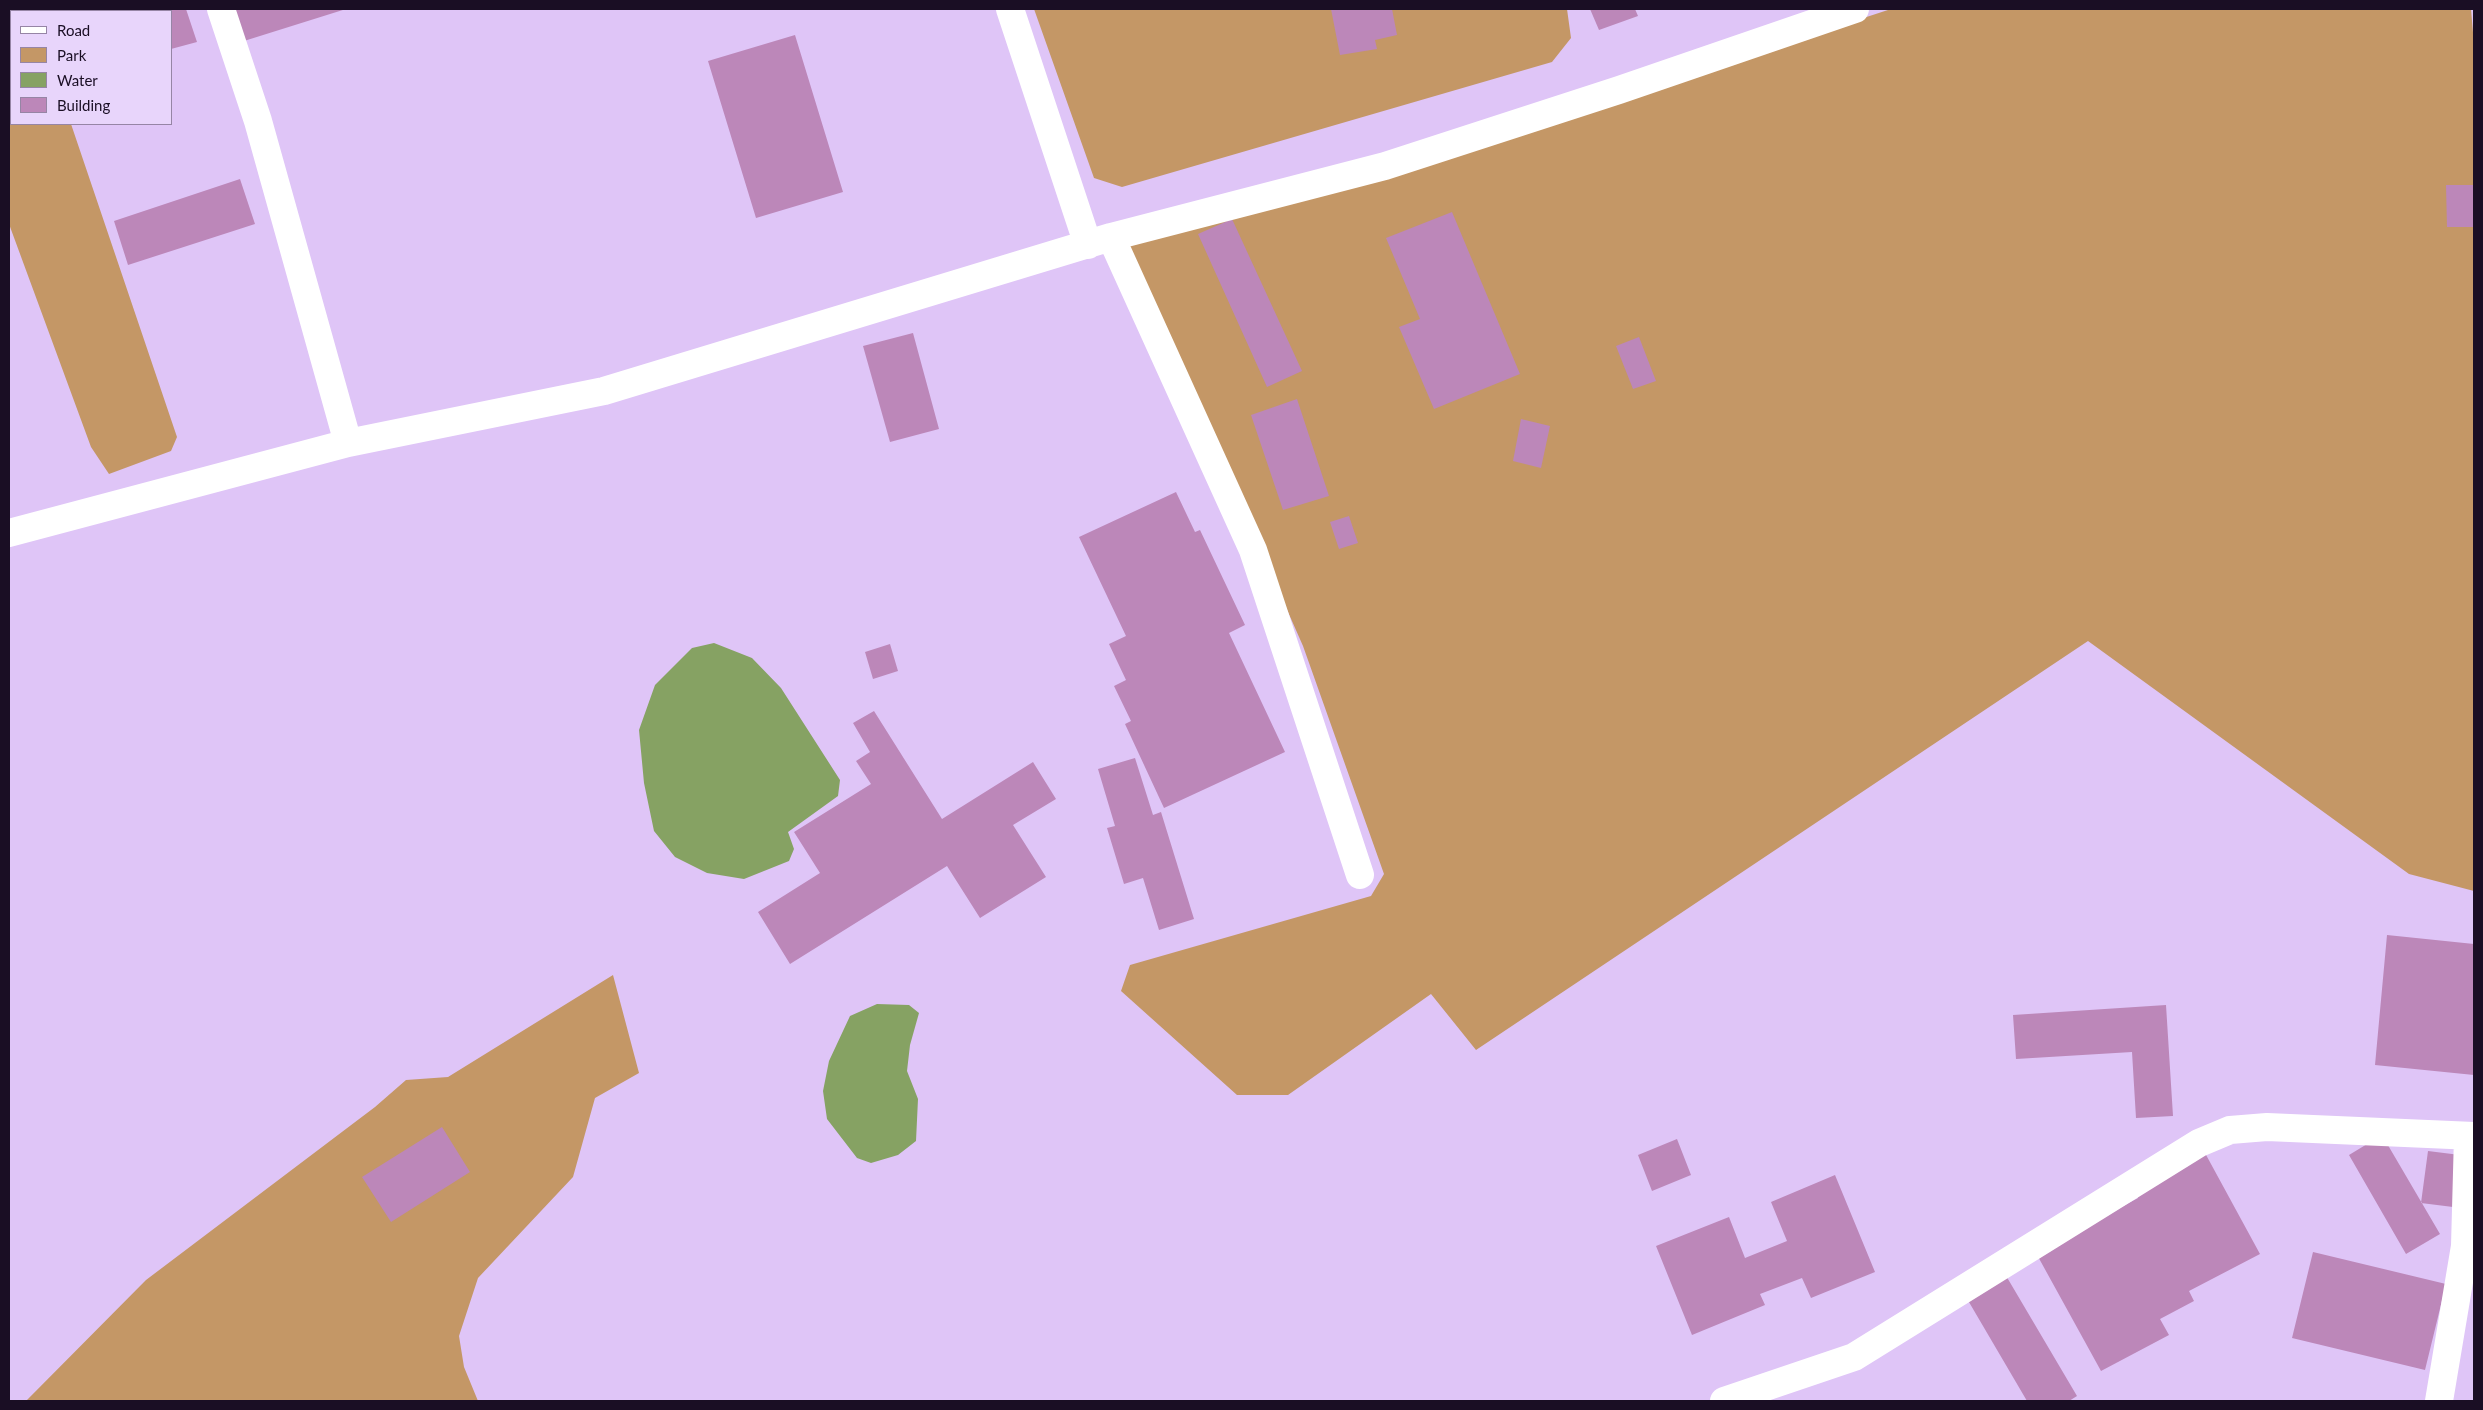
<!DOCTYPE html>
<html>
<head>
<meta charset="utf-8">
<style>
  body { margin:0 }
  #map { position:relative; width:2483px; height:1410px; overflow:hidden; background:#dfc5f7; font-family:Lato,sans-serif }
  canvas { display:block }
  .frame { position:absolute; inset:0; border:10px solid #1a0e24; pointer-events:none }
  .legend { position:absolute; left:10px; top:10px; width:162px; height:115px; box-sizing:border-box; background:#e8d5fb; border:1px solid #9685a5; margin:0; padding:6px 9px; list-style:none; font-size:15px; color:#1a0e24 }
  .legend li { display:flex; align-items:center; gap:10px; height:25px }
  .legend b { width:25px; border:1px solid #9685a5 }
</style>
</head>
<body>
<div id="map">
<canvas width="2483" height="1410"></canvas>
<div class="frame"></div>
<ul class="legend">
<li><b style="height:6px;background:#fff"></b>Road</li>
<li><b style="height:14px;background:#c49766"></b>Park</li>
<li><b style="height:14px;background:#86a263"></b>Water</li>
<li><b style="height:14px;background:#bc87b9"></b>Building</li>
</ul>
</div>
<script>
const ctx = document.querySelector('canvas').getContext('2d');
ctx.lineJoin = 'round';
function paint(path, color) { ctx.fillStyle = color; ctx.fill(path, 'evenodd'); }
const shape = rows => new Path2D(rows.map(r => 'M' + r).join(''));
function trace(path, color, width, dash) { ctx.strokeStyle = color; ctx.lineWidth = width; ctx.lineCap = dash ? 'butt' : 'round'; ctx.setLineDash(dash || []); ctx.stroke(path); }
paint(shape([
  [9,9,32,9,33,11,11,11,11,124,71,124,177,437,171,451,109,474,91,447,9,224],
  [1034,9,1567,9,1571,38,1552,62,1122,187,1094,178],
  [1891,9,2471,9,2474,44,2474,891,2409,874,2088,641,1476,1050,1431,994,1288,1095,1237,1095,1121,991,1130,965,1371,896,1384,874,1303,646,1125,242,1619,98],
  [613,975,639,1073,595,1098,573,1177,478,1278,459,1336,464,1367,478,1401,26,1401,146,1280,375,1107,406,1080,448,1077]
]), '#c49766');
paint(shape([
  [714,643,752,658,781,688,840,780,838,796,788,832,794,849,789,861,744,879,707,873,675,857,654,831,644,783,639,730,655,685,692,648],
  [877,1004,909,1005,919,1013,910,1045,907,1071,918,1099,916,1141,898,1155,871,1163,857,1158,827,1119,823,1091,829,1061,850,1016]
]), '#86a263');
paint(shape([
  [52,9,186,9,197,42,171,49,171,11,53,11],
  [233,9,346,9,244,41],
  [1331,9,1392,9,1397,35,1375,40,1377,49,1340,55],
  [1590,9,1635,9,1638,16,1599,30],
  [795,35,843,192,756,218,708,61],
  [240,179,255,224,128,265,114,221],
  [2446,185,2474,185,2474,227,2447,227],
  [1452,212,1520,374,1434,409,1399,327,1420,319,1386,238],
  [1232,219,1302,371,1267,387,1198,234],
  [913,333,939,429,890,442,863,346],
  [1639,337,1656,381,1633,389,1616,346],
  [1297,399,1329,496,1283,510,1251,415],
  [1521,419,1550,426,1541,468,1513,461],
  [1176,492,1195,532,1200,530,1245,625,1229,633,1285,752,1164,808,1125,724,1131,721,1114,686,1126,680,1109,644,1126,636,1079,537],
  [1349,516,1358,543,1339,549,1330,522],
  [890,644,898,671,873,679,865,652],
  [874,711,942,819,1033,762,1056,799,1013,825,1046,877,980,918,947,866,790,964,758,912,820,873,794,832,871,784,856,761,870,752,853,723],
  [1135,758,1153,815,1161,812,1194,919,1159,930,1143,878,1124,884,1107,828,1115,826,1098,769],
  [2387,935,2474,944,2474,1075,2375,1065],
  [2166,1005,2173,1116,2136,1118,2132,1052,2016,1059,2013,1015],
  [442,1127,470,1172,391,1222,362,1177],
  [2382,1135,2440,1234,2406,1254,2349,1155],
  [1677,1139,1691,1175,1652,1191,1638,1155],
  [2428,1151,2460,1155,2453,1207,2421,1203],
  [2205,1153,2260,1254,2189,1291,2194,1301,2160,1319,2169,1335,2101,1371,2036,1253,2138,1198,2134,1190],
  [1835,1175,1875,1272,1811,1298,1802,1278,1760,1294,1765,1305,1692,1335,1656,1246,1729,1217,1745,1258,1787,1241,1771,1202],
  [2313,1252,2446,1284,2425,1370,2292,1338],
  [2005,1274,2077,1396,2069,1401,2027,1401,1966,1297]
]), '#bc87b9');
trace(shape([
  [221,9,258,121,348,443],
  [1010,9,1088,245],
  [1111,237,1253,550,1360,875],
  [9,533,348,443,604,391,1111,237,1385,166,1619,90,1855,9],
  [1724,1401,1854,1357,2199,1143,2230,1130,2267,1127,2474,1136],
  [2439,1401,2465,1246,2468,1136]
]), '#fff', 28);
</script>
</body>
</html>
